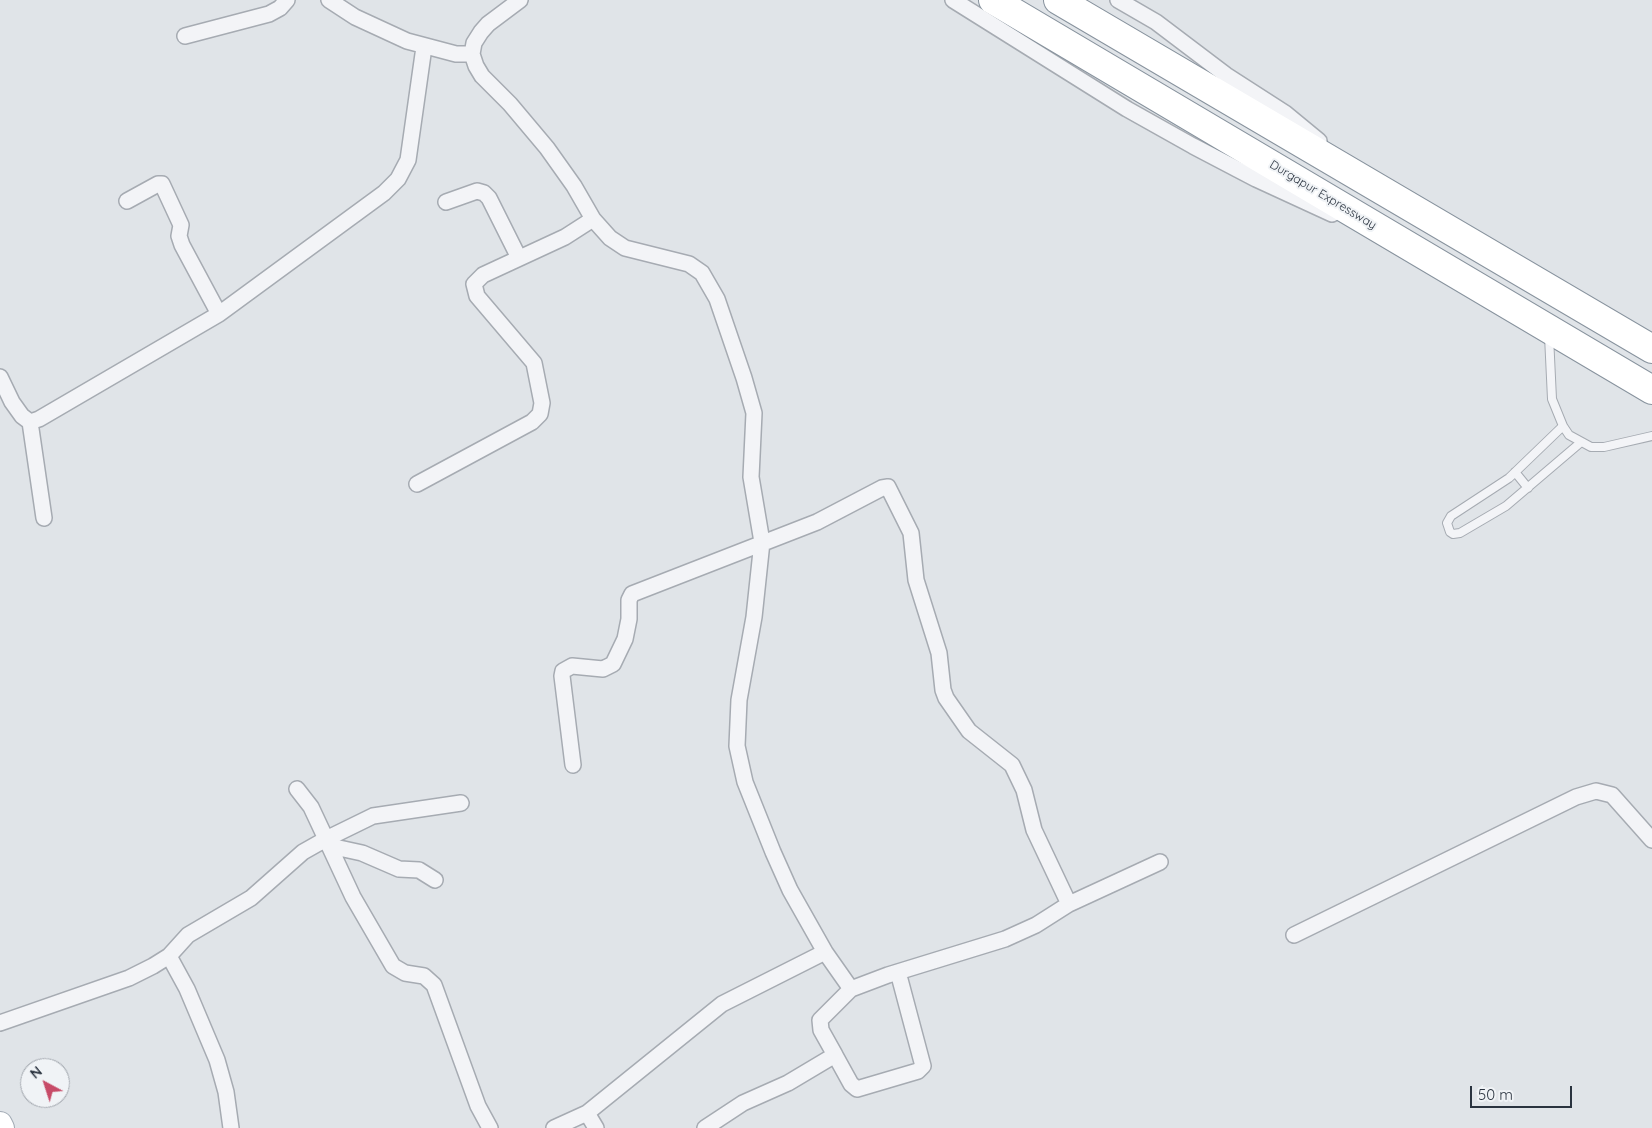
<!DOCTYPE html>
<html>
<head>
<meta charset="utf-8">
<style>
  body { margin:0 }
  #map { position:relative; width:1652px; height:1128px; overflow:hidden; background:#e0e4e8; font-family:Quicksand,sans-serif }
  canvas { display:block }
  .north { position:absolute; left:20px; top:1058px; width:50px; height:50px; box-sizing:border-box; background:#f0f3f6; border:1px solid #a1a6ad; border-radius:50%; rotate:320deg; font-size:14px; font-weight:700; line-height:20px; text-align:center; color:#2a333f }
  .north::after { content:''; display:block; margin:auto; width:18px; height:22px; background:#c74b68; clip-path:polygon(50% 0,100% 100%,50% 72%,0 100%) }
  .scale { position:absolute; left:1470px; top:1086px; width:102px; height:22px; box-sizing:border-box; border:2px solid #2a333f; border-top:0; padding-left:6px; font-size:15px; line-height:18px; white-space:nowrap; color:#2a333f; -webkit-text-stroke:4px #f0f3f6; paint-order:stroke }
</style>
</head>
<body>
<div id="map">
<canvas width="1652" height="1128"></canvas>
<div class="north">N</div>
<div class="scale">50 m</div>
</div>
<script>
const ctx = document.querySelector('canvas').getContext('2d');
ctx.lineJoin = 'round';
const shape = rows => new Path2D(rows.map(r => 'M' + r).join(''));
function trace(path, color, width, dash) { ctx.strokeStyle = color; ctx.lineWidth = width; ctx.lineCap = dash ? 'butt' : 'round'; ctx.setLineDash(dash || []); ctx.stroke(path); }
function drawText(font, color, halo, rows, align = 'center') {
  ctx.font = font + ' Quicksand,sans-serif'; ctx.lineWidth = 4; ctx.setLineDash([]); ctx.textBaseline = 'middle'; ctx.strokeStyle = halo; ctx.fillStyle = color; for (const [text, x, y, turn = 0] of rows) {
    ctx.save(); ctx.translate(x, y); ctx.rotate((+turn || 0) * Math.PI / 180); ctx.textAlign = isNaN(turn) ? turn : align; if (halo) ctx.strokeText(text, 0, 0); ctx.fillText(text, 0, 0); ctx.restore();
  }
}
const lane = shape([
  [1549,336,1552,399,1563,426,1569,435,1591,447,1604,447,1652,436],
  [1563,426,1509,478,1451,516,1447,523,1450,532,1453,534,1460,533,1506,506,1580,443],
  [1515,472,1528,488]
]);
const street = shape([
  [329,0,355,17,407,41,456,54,472,54],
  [520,0,488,24,481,32,474,43,472,54,476,66,482,76,510,104,547,148,574,186,593,219,610,238,625,248,689,264,702,273,717,299,744,378,754,413,751,477,762,542,754,617,739,700,737,746,745,782,773,852,790,890,825,952,722,1004,587,1113,554,1128],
  [953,0,1127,109,1193,146,1256,179,1332,214],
  [1118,0,1156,22,1226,75,1285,113,1319,141],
  [185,36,269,14,280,8,287,0],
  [127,201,158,184,162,184,181,225,179,236,182,245,219,314],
  [446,202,477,191,484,193,489,198,519,258],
  [0,377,12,402,22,416,30,422,39,419,219,314,384,193,398,179,408,160,424,47],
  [30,422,44,518],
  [417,484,532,422,540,414,542,403,534,363,477,296,474,284,483,275,565,237,593,219],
  [573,765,562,676,563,671,572,666,603,669,613,664,625,639,629,619,629,600,632,594,817,522,882,488,888,487,911,533,916,580,939,653,943,690,946,698,969,731,1012,765,1024,790,1034,830,1069,904],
  [297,789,311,807,326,839,373,816,461,803],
  [330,846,362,853,399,869,419,870,435,880],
  [1294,935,1576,797,1596,791,1612,795,1652,840],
  [825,952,851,989,888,975,1005,939,1036,925,1069,904,1160,862],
  [169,956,187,989,217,1060,226,1092,231,1128],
  [0,1023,129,978,153,966,169,956,188,935,251,898,303,852,326,839,353,897,393,966,405,973,424,976,434,985,478,1106,490,1128],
  [835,1055,851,1084,857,1089,918,1071,923,1066,898,972],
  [587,1113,596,1128],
  [705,1128,743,1103,788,1083,835,1055,821,1030,820,1020,851,989]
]);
const primary = shape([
  [0,1124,2,1128]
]);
const highway = shape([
  [993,0,1652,390],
  [1058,0,1652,349]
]);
trace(lane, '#a6abb2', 10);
trace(street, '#a6abb2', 18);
trace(primary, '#a0a9b3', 26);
trace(highway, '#88939e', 30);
trace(lane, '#f3f4f7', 8);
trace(street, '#f3f4f7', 15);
trace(primary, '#fff', 24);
trace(highway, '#fff', 28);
drawText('12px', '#2a333f', '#f0f3f6', [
  ["Durgapur Expressway",1323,195,31]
]);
</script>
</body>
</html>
